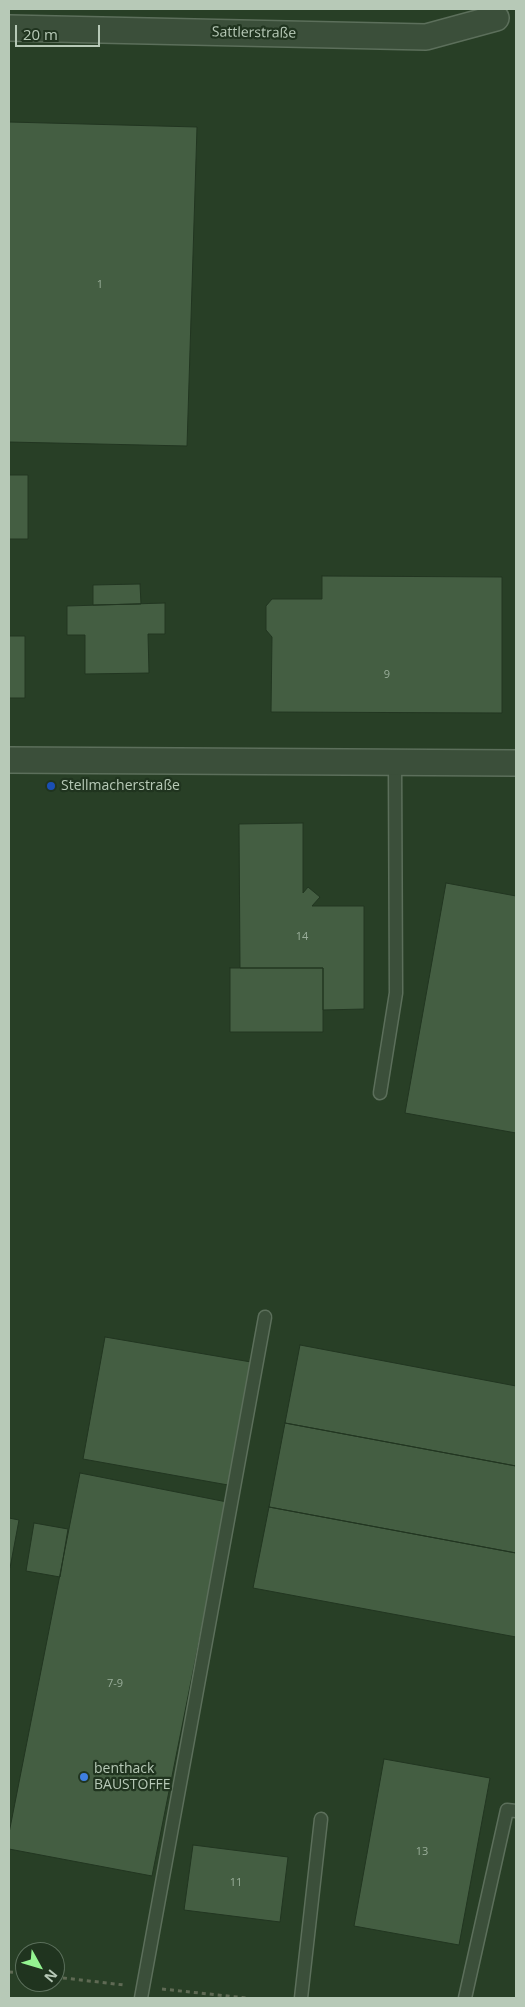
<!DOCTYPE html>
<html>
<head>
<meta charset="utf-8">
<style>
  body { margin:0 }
  #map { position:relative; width:525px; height:2007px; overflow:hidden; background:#283f26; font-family:"Open Sans",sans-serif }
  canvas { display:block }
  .frame { position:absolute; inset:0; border:10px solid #b7c9b7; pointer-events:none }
  .north { position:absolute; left:15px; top:1942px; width:50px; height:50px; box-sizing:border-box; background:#20341f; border:1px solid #5c705c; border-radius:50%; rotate:129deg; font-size:14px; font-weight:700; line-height:20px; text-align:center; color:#b7c9b7 }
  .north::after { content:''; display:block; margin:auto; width:18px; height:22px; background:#94f491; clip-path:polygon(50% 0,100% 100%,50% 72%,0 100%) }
  .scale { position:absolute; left:15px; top:25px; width:85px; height:22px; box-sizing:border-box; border:2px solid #b7c9b7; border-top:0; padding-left:6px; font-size:15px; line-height:18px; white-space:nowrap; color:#b7c9b7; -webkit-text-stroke:4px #20341f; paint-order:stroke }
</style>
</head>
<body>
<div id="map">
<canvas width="525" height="2007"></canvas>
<div class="frame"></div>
<div class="north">N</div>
<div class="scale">20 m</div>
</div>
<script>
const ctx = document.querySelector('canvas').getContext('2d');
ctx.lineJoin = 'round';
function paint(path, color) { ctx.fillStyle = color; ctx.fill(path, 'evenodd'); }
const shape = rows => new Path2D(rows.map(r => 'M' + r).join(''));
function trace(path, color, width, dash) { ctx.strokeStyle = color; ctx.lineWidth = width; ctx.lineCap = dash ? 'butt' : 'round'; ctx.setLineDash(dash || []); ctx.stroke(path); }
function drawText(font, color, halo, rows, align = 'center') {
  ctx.font = font + ' "Open Sans",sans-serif'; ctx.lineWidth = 4.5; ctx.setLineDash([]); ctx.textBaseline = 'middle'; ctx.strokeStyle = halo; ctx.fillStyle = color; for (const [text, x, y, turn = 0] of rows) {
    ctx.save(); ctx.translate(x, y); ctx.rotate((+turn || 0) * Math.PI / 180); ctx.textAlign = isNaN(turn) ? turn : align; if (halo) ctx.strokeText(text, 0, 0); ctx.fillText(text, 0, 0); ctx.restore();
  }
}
const building = shape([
  [9,122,197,127,187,446,9,442,9,122],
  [9,475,28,475,28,539,9,539,9,475],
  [322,576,502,577,502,713,271,712,272,637,266,630,266,606,272,599,322,599,322,576],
  [140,584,141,604,93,605,93,585,140,584],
  [165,603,165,634,148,634,149,673,85,674,85,635,67,635,67,606,165,603],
  [9,636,25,636,25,698,9,698,9,636],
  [303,823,303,893,308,887,320,897,312,906,364,906,364,1009,323,1010,323,968,240,968,239,824,303,823],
  [446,883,516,896,516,1133,405,1113,446,883],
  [230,968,323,968,323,1032,230,1032,230,968],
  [105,1337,251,1362,228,1485,83,1459,105,1337],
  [300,1345,516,1386,516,1466,285,1423,300,1345],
  [285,1423,516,1466,516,1553,269,1507,285,1423],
  [80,1473,227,1502,152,1876,9,1849,9,1833,80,1473],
  [269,1507,516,1553,516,1637,253,1588,269,1507],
  [9,1518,19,1520,10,1568,9,1568,9,1518],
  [34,1523,68,1529,60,1577,26,1571,34,1523],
  [384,1759,490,1778,459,1945,354,1926,384,1759],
  [193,1845,288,1857,280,1922,184,1910,193,1845]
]);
paint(building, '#445e42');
trace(building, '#223621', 1);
const lane = shape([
  [380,1093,396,993,395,762],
  [141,1998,265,1317],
  [301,1998,321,1819],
  [465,1998,507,1810,516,1811]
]);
const street = shape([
  [9,28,426,37,496,18],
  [9,760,516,763]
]);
trace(lane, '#5c6f5b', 15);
trace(street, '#5c6f5b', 28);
trace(shape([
  [9,1972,25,1973],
  [55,1977,124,1985],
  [162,1989,246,1998]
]), '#5f6a54', 3, [4, 4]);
trace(lane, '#3b4f3a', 12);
trace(street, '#3b4f3a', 25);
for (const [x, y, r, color] of [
  [51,786,5,"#1a4fb4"],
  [84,1777,5,"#3f7fe0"]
]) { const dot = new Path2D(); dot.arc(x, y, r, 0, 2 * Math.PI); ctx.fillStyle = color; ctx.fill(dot); trace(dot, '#20341f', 2); }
drawText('11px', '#9aae9a', null, [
  ["1",100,285],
  ["9",387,675],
  ["14",302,937],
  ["7-9",115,1684],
  ["13",422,1852],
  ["11",236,1883]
]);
drawText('14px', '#b7c9b7', '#20341f', [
  ["Sattlerstraße",254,33,1]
]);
drawText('14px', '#b7c9b7', '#20341f', [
  ["Stellmacherstraße",61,786],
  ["benthack",94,1769],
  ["BAUSTOFFE",94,1785]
], 'left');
</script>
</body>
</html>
